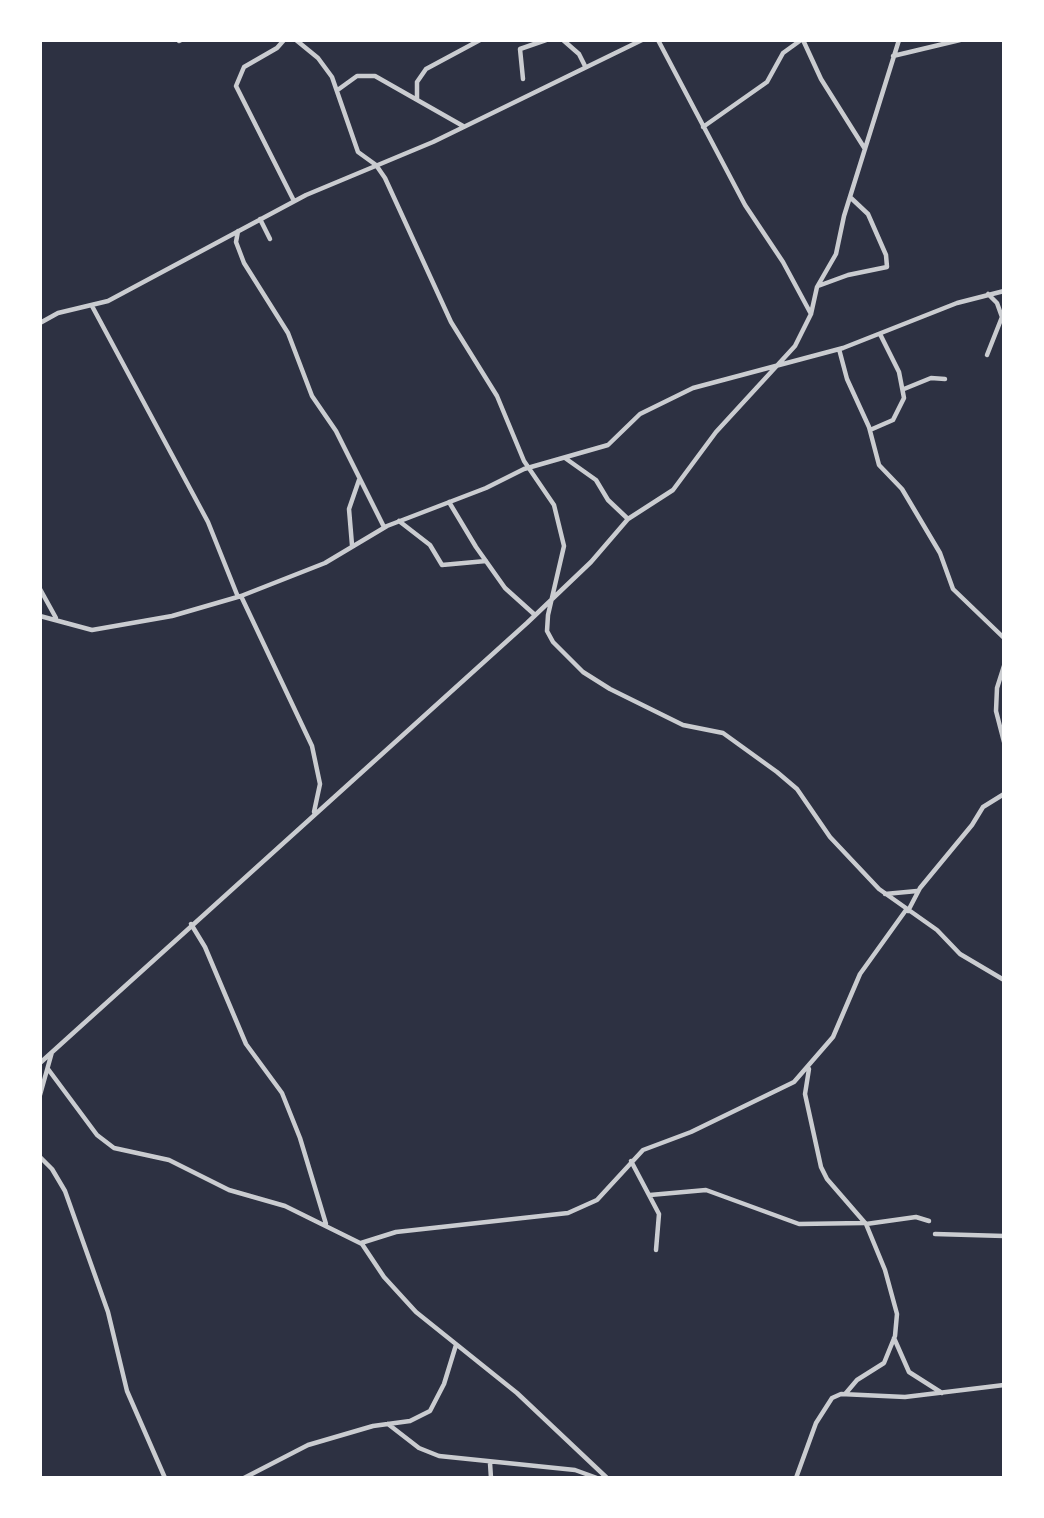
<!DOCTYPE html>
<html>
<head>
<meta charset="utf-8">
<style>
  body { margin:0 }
  #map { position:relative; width:1044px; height:1518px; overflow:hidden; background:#2d3142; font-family:"Roboto Serif",serif }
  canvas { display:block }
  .frame { position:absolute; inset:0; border:42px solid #fff; pointer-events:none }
</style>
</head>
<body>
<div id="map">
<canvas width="1044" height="1518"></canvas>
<div class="frame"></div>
</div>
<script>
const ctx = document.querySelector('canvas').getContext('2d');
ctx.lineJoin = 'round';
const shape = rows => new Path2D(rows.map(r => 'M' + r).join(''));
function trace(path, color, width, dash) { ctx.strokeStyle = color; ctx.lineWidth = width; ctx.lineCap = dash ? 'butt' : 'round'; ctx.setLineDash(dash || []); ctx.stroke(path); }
trace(shape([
  [284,40,277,48,244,67,236,86,294,201],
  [296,40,318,58,332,77,358,152,376,165,385,178,451,322,497,396,524,461,554,505,564,546,548,615,547,631,553,642,583,672,610,689,683,725,723,733,777,772,797,789,830,837,879,889,937,930,960,954,1004,980],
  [563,40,579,54,585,66],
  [658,40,745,205,783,262,811,314],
  [803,40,821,79,865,149],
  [179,41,181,40],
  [893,56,960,40],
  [523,79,520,49,546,40],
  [339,89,357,76,375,76,463,126],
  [417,98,417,82,426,69,480,40],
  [703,127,767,82,783,53,801,40],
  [260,219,270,239],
  [238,231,236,242,244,263,288,333,312,396,336,431,384,527],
  [818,286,848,275,887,267,886,255,868,214,851,198],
  [92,306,208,522,238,597],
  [40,323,58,313,108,301,306,195,433,142,642,40],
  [839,349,847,379,869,427,879,465,902,489,940,553,953,589,1004,638],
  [987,355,1002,317,997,303,988,294],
  [904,389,931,378,945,379],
  [870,430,893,420,904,398,899,372,880,334],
  [565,458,596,480,608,500,628,519],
  [449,502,476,547,505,588,535,615],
  [399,521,430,545,442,565,486,561],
  [352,545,349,509,359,480],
  [40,589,56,618],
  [241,596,312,746,320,784,314,812],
  [40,616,92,630,172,616,241,596,325,563,387,526,486,488,524,469,608,445,640,414,693,388,843,348,957,303,1004,291],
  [1004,666,997,688,996,711,1004,742],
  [885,894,917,891],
  [908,911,920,888,972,825,983,807,1004,794],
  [191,924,205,947,246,1044,282,1093,300,1138,326,1224],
  [40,1063,527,623,591,562,628,519,673,490,716,432,795,346,811,314,817,287,836,254,844,216,899,40],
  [48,1069,97,1135,114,1148,169,1160,229,1190,285,1206,362,1244,384,1277,416,1312,517,1393,607,1478],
  [809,1069,805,1094,821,1167,827,1179,866,1224,885,1270,897,1314,895,1336,884,1363,857,1380,846,1393],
  [40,1095,52,1052],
  [40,1157,52,1169,65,1191,108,1312,127,1391,165,1478],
  [631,1161,659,1214,656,1250],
  [650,1195,706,1190,799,1224,864,1223],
  [866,1224,916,1217,929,1221],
  [935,1234,1004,1236],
  [361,1243,396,1232,568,1213,597,1200,643,1150,691,1132,794,1082,833,1037,860,974,906,910],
  [894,1338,909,1372,942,1393],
  [388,1424,419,1448,439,1456,575,1470,597,1478],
  [490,1463,491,1478],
  [244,1478,308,1445,373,1426,410,1421,430,1411,444,1384,456,1345],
  [796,1478,816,1423,832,1398,841,1394,905,1397,1004,1385]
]), '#caccd0', 4.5);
</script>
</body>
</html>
